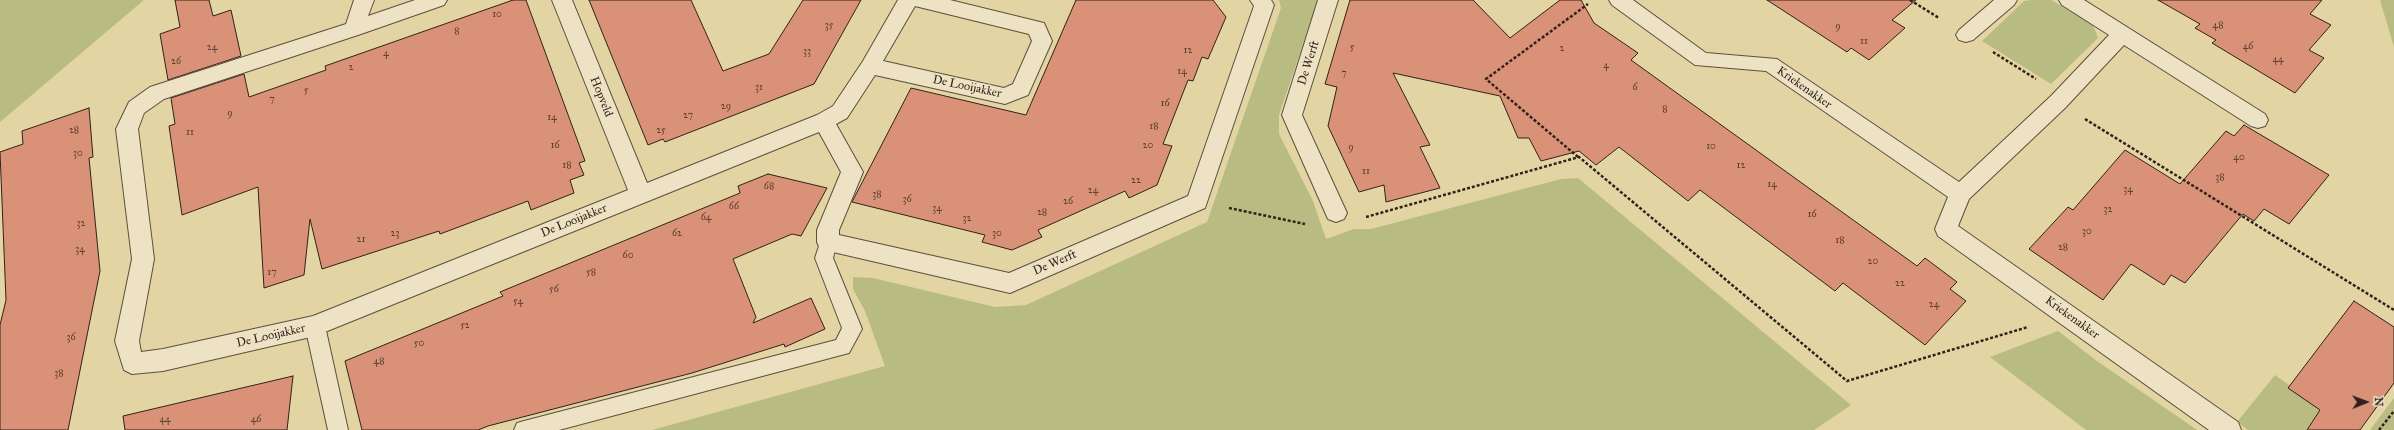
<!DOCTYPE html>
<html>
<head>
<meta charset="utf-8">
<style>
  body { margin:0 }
  #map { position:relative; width:2394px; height:430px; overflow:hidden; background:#e3d4a4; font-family:"IM FELL Great Primer",serif }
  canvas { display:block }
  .north { position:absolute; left:2346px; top:382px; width:40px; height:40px; -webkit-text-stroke:3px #ede3c4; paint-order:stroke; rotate:89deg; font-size:11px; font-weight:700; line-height:16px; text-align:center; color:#30221b }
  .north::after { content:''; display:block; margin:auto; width:14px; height:18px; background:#30221b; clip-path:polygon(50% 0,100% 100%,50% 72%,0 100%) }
</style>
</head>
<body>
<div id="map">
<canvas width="2394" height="430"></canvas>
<div class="north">N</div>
</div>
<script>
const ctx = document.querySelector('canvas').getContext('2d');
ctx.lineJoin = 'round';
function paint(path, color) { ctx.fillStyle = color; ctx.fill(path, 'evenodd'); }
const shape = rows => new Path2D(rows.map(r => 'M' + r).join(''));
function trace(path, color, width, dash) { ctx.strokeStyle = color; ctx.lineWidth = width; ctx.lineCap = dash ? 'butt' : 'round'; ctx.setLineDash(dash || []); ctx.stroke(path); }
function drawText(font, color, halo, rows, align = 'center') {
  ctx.font = font + ' "IM FELL Great Primer",serif'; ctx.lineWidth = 3; ctx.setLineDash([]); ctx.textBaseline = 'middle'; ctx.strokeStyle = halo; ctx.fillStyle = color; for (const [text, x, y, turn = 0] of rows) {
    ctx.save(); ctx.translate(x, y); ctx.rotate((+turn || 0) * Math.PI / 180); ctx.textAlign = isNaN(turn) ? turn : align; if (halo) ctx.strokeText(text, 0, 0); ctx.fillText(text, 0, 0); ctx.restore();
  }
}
paint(shape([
  [0,0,144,0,0,122],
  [1279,0,1321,0,1316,6,1279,115,1279,134,1313,201,1326,239,1354,229,1371,229,1561,179,1578,178,1851,405,1814,430,652,430,885,366,865,311,853,289,853,277,873,278,995,307,1026,305,1207,222,1281,8],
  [2031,0,2051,0,2092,23,2098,38,2051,84,1982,41,2024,1],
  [2380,0,2394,0,2394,47],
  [2058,331,2097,361,2197,430,2086,430,1990,357],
  [2275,375,2352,430,2248,430,2237,422],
  [2394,398,2394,430,2370,430]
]), '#b8bc82');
const building = shape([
  [175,0,209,0,213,16,231,10,241,56,168,80,160,34,180,27,175,0],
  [513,0,526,0,585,161,579,163,584,175,570,180,574,193,531,210,528,201,440,234,439,231,322,269,310,219,304,275,264,288,258,187,182,215,169,126,175,124,171,98,244,74,249,97,326,70,325,66,513,0],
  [589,0,691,0,723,71,769,54,803,0,861,0,814,84,665,142,663,139,648,145,589,0],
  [1076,0,1213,0,1226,17,1208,59,1202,57,1193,81,1188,80,1163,144,1172,146,1157,185,1129,198,1125,191,1038,230,1042,237,1012,250,982,242,985,235,852,202,911,88,1026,115,1076,0],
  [1350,0,1473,0,1510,38,1560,0,1581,0,1594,23,1638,53,1631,60,1917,266,1925,258,1957,282,1950,289,1966,301,1925,345,1843,283,1835,291,1700,190,1688,201,1619,147,1596,165,1579,151,1541,161,1529,138,1518,138,1500,96,1393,73,1430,145,1420,147,1440,188,1386,202,1384,185,1359,192,1328,126,1337,87,1325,84,1350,0],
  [1767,0,1916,0,1892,20,1905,28,1869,60,1851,48,1847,52,1767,0],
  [2158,0,2322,0,2310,14,2331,25,2309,50,2324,58,2295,93,2212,43,2216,40,2195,28,2200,24,2158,0],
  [89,108,93,157,89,158,100,271,68,430,0,430,0,325,6,300,0,152,23,144,22,131,89,108],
  [2244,125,2329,175,2289,224,2264,209,2254,221,2243,214,2185,283,2171,275,2164,285,2131,264,2103,300,2029,249,2068,207,2073,210,2125,150,2180,184,2226,131,2234,136,2244,125],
  [768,174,827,188,801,236,792,234,733,259,756,317,753,323,811,298,825,329,785,347,784,344,692,373,488,426,478,430,362,430,345,361,503,296,500,292,740,193,738,186,768,174],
  [2354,301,2394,327,2394,383,2360,430,2307,430,2320,410,2288,388,2354,301],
  [293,376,287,430,125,430,123,416,293,376]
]);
paint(building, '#d99177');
trace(building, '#30221b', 1);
const service = shape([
  [828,234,834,237,837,242,833,258,862,329,849,353,559,430,514,430,517,423,524,421,836,340,842,328,815,258,822,237,828,234],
  [315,318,322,320,325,326,348,430,328,430,305,326,308,320,315,318]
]);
const minor = shape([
  [354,0,374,0,368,16,415,0,447,0,444,5,361,34,164,99,144,113,138,129,154,259,139,341,141,352,163,349,313,316,628,190,552,0,572,0,647,183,817,115,833,106,863,61,898,0,950,0,1044,23,1052,41,1028,95,1005,104,875,75,847,118,836,124,863,172,839,230,839,235,1009,273,1188,196,1254,6,1250,0,1271,0,1274,5,1205,208,1010,293,820,249,817,242,817,230,841,172,819,132,315,336,163,371,132,374,124,370,115,341,132,259,116,129,129,102,150,87,346,24,354,0],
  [915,6,1029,34,1032,41,1013,84,1004,88,883,61,915,6],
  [1318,0,1338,0,1302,115,1347,213,1344,219,1336,222,1328,219,1282,115,1318,0],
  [1609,0,1633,0,1706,53,1777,59,1959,182,2051,96,2109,35,2062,5,2059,0,2084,0,2265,114,2268,120,2265,126,2258,128,2251,126,2124,45,2065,108,1969,199,1958,226,2238,422,2241,430,2209,430,1938,236,1935,229,1948,197,1766,71,1695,65,1612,5,1609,0],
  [1994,0,2017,0,2014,5,1973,40,1966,42,1959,40,1956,35,1959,30,1994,0]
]);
trace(service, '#5d4e3d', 2);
trace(minor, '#5d4e3d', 2);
trace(shape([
  [1910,0,1939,18],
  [1993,52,2036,79],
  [2085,119,2394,310],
  [1578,157,1486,79,1588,4],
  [1229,208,1305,224],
  [1366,217,1579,157,1847,381,2028,327],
  [2379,430,2394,411]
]), '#30221b', 2.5, [3, 2]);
paint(service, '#ede3c4');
paint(minor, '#ede3c4');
drawText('10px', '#5a3e32', null, [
  ["10",497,15],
  ["35",829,26],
  ["48",2218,26],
  ["9",1838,27],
  ["8",457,32],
  ["11",1864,42],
  ["46",2248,47],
  ["24",212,48],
  ["5",1352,48],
  ["2",1562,49],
  ["12",1188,51],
  ["33",807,52],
  ["4",386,54],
  ["44",2278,60],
  ["26",176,62],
  ["4",1606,66],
  ["2",351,68],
  ["14",1182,72],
  ["7",1344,74],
  ["31",759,88],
  ["6",1635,88],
  ["5",306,91],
  ["7",272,100],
  ["16",1165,104],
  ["29",726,107],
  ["8",1665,110],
  ["9",230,114],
  ["27",688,116],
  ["14",552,118],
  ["18",1154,127],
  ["28",74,131],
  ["25",661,131],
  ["11",190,133],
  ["16",555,146],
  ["20",1148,146],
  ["10",1711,147],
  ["9",1351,148],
  ["30",78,154],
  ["40",2239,158],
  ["18",567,166],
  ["12",1741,166],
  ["11",1366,172],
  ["38",2220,178],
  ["22",1136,181],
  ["14",1772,185],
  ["68",769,187],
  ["34",2128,190],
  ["24",1093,191],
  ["38",877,195],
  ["36",907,200],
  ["26",1068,202],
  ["66",734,207],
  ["34",937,209],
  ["32",2108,210],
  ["28",1042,213],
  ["16",1812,215],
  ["64",706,218],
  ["32",967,219],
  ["32",81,224],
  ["30",2087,232],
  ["23",395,234],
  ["62",677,234],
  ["30",997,234],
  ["21",361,240],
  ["18",1840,241],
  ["28",2063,248],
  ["34",80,250],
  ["60",628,256],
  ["20",1873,262],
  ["17",272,273],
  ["58",591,273],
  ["22",1900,284],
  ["56",554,290],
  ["54",518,302],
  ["24",1934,305],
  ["52",465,326],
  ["36",71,338],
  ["50",419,344],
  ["48",379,362],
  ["38",59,374],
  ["44",165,420],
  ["46",256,420]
]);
drawText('12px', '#30221b', '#ede3c4', [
  ["De Werft",1309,63,-72],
  ["De Looijakker",967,87,12],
  ["Kriekenakker",1804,88,35],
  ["Hopveld",601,97,68],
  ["De Looijakker",574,221,-22],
  ["De Werft",1055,263,-23],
  ["Kriekenakker",2072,318,36],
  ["De Looijakker",271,336,-13]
]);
</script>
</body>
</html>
